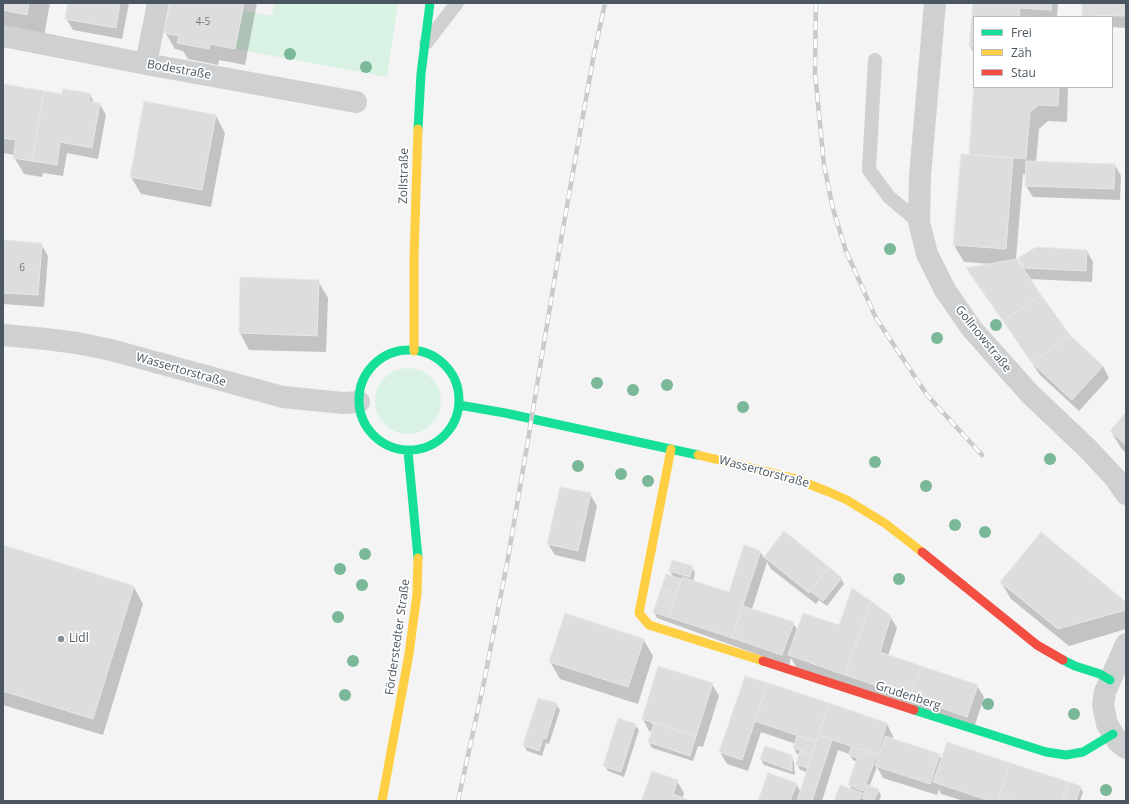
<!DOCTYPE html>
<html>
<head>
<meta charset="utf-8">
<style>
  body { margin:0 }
  #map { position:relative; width:1129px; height:804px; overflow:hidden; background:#f4f4f4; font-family:"Open Sans",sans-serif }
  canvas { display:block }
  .frame { position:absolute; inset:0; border:4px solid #4a5661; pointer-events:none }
  .legend { position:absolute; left:973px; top:16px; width:140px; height:72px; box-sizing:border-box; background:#fff; border:1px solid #b7bbc0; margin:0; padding:5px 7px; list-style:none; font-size:12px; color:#4a5661 }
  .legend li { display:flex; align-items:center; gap:8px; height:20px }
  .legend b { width:20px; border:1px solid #b7bbc0 }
</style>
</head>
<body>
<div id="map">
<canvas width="1129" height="804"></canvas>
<div class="frame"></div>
<ul class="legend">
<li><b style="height:5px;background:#16e098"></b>Frei</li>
<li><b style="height:5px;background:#ffcf43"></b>Zäh</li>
<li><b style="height:5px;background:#f24e42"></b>Stau</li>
</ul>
</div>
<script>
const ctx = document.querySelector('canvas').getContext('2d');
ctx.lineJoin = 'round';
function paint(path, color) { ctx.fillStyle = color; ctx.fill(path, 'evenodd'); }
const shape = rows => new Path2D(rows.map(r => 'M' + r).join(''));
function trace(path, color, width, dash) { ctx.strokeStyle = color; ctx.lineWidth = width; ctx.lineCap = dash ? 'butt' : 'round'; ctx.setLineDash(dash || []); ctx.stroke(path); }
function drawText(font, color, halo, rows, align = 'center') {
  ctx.font = font + ' "Open Sans",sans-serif'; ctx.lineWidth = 3.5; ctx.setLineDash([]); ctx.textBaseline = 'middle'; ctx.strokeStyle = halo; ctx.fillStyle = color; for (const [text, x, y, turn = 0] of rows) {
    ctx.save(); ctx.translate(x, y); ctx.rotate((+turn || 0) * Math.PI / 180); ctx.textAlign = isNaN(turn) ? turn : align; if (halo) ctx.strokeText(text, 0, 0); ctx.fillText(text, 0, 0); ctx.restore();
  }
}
paint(shape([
  [274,3,398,3,387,77,235,49,243,11,272,16],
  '375 401a33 33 0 1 1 66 0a33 33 0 1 1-66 0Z'
]), '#d9f2e3');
paint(shape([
  [3,3,50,3,43,42,3,35],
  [69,3,129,3,122,39,73,30,66,18],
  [171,3,257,3,245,65,219,60,218,65,188,59,183,51,175,49,165,32],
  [974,3,1058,3,1057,17,974,17,974,53,970,46],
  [1083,3,1126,3,1126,28,1112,27,1112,17,1084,17,1083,15],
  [3,85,63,95,90,94,94,103,99,103,106,115,98,159,67,153,63,176,43,173,42,177,24,174,14,157,14,155,3,153],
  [975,87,1067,87,1068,89,1067,122,1048,121,1039,129,1036,162,1115,165,1121,176,1120,200,1033,197,1026,186,1027,175,1023,174,1016,259,1023,270,1024,269,1019,259,1087,251,1093,262,1092,282,1030,279,1069,336,1103,366,1109,378,1079,411,1040,375,967,268,991,264,964,262,954,245,970,156],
  [216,116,225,133,211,207,141,194,131,177],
  [3,241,41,244,48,256,44,307,3,304],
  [318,281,328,298,326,352,249,350,240,333],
  [1126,414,1126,453,1121,448,1111,431],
  [590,494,597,506,585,562,555,555,548,544],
  [785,533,841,578,844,584,827,606,819,600,816,604,771,569,767,562,752,609,793,623,798,631,840,627,890,616,897,628,888,656,977,686,984,697,974,728,796,667,791,658,789,666,657,618,654,612,667,576,674,578,670,571,692,567,695,573,693,582,730,594,760,551,764,558],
  [3,546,134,587,143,604,103,735,3,705],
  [1001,582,1126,603,1126,629,1069,646,1011,599],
  [643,639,653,656,638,704,560,679,550,662],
  [745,677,887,724,893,736,892,740,939,755,942,760,948,743,1080,787,1083,792,1080,801,964,801,941,794,939,789,937,795,883,778,877,767,869,787,878,790,881,795,879,801,835,801,852,790,849,785,857,762,853,760,849,754,838,750,822,801,759,801,796,784,801,792,807,772,800,770,797,764,800,755,797,754,794,748,796,744,761,732,748,771,727,764,720,752],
  [712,684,719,696,703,747,698,746,693,761,652,748,649,742,653,732,649,731,643,719],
  [651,721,655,722,655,724,651,723],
  [556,704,560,710,549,744,546,743,542,756,527,751,524,745],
  [635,725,639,730,624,777,608,771,605,766],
  [791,756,794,762,795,775,764,765,761,759],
  [677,781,684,793,682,799,689,801,643,801]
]), '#0003');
const building = shape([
  [3,3,29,3,27,15,3,10,3,3],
  [68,3,120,3,116,28,65,19,68,3],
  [170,3,244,3,235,49,210,44,209,49,177,43,179,36,164,33,170,3],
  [973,3,1051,3,1051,10,1020,8,1019,17,974,17,974,47,969,46,973,3],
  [1082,3,1126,3,1125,16,1082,15,1082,3],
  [974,83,974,87,1059,87,1058,106,1039,105,1030,112,1026,159,969,154,974,83],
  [3,84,44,91,32,161,13,158,16,140,3,138,3,84],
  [63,89,90,93,89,101,100,103,92,148,60,142,57,165,32,161,44,91,62,94,63,89],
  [144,101,216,115,202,190,130,177,144,101],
  [961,154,1013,158,1006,249,953,245,961,154],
  [1026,161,1115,164,1114,189,1025,186,1026,161],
  [3,240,42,243,38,295,3,293,3,240],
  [1036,247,1087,250,1086,271,1024,268,1018,258,1036,247],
  [1017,259,1041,295,1003,321,966,268,1017,259],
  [240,277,319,280,317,336,239,333,240,277],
  [1041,295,1070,335,1032,363,1003,321,1041,295],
  [1070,335,1103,366,1072,400,1032,363,1070,335],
  [1126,412,1126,445,1110,431,1126,412],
  [560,487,591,493,578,551,547,544,560,487],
  [784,531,829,567,809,593,764,557,784,531],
  [1041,532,1126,602,1126,610,1058,629,1000,582,1041,532],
  [3,545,134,586,93,719,3,691,3,545],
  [744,545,761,551,732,638,668,617,682,577,729,592,744,545],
  [672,560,693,566,690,577,669,571,672,560],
  [829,567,842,578,823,601,810,591,829,567],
  [666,574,681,579,676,594,661,589,666,574],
  [852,588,871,601,845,675,788,655,803,613,839,625,852,588],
  [661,589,676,594,668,617,653,612,661,589],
  [871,601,891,616,880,652,921,666,910,697,845,675,871,601],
  [743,606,794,622,782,655,732,638,743,606],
  [565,613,644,639,628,687,549,662,565,613],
  [658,666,713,683,696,736,642,719,658,666],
  [921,666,978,685,967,717,910,697,921,666],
  [745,676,768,683,742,760,719,752,745,676],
  [768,683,829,703,816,742,755,721,768,683],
  [538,698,557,703,546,739,543,738,539,751,523,745,538,698],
  [829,703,887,723,877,755,818,735,829,703],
  [618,718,636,724,621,772,603,766,618,718],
  [654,723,696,736,690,756,648,742,654,723],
  [818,735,832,740,812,801,797,801,818,735],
  [797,736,816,742,811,754,793,748,797,736],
  [885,736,940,754,930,784,875,766,885,736],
  [947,742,1010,763,997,801,990,801,933,782,947,742],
  [765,746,792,755,792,771,760,759,765,746],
  [851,746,877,755,863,791,848,785,857,758,849,755,851,746],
  [800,751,811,754,807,768,796,764,800,751],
  [1010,763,1069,782,1062,801,998,800,1010,763],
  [652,771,678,780,673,794,692,801,641,801,652,771],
  [768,773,797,783,790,801,758,801,768,773],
  [1069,782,1081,786,1076,801,1062,801,1069,782],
  [840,785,862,793,859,801,834,801,840,785],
  [867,785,879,789,874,801,870,801,862,798,867,785]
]);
paint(building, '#ddddde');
trace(building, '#e5e6e7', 1);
trace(shape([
  [426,43,457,3],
  [875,60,869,170,889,197,919,222]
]), '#ced0d2', 14);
trace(shape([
  [935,3,920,176,919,222,927,254,945,290,972,329,1030,394,1088,449,1115,478,1126,494],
  [3,36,146,64,356,102],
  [146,64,158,3],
  [3,335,46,339,77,343,111,350,283,397,343,403,359,402],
  [1126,644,1105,692,1103,705,1107,724,1118,742,1126,748]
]), '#ced0d2', 22);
trace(shape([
  [418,129,421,74,430,3],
  '359 400a50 50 0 1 1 100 0a50 50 0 1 1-100 0Z',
  [459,405,505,413,698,455],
  [408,451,418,558],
  [1063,660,1075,666,1100,674,1110,680],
  [914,710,1046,752,1066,755,1083,752,1113,734]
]), '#16e098', 9);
trace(shape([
  [414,351,414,258,418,129],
  [671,449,639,613,649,625,763,661],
  [698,455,793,478,829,492,847,500,886,524,922,552],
  [382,801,409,654,417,594,418,558]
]), '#ffcf43', 9);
trace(shape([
  [922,552,1037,645,1063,660],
  [763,661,914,710]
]), '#f24e42', 9);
const rail = shape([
  [816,3,815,73,824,165,833,209,846,251,876,318,927,395,982,455],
  [458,801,484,682,508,558,528,440,561,240,593,59,605,3]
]);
trace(rail, '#c9cacc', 4.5);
trace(rail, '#fff', 3, [9]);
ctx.fillStyle = '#7ab899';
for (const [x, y] of [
  [290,54],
  [366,67],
  [890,249],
  [996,325],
  [937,338],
  [597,383],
  [667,385],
  [633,390],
  [743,407],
  [1050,459],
  [875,462],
  [578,466],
  [621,474],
  [648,481],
  [926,486],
  [955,525],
  [985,532],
  [365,554],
  [340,569],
  [899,579],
  [362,585],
  [338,617],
  [353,661],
  [345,695],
  [988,704],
  [1074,714],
  [1106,790]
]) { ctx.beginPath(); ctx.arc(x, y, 6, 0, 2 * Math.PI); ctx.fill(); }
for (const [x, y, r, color] of [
  [61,639,4,"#868d94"]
]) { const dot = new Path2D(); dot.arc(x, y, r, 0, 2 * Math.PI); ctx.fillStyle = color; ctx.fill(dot); trace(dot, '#fff', 1.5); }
drawText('10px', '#707881', null, [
  ["4-5",203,22],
  ["6",22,268]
]);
drawText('12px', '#4a5661', '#fff', [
  ["Bodestraße",179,70,10],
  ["Zollstraße",404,176,-89],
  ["Gollnowstraße",983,339,51],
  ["Wassertorstraße",181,370,16],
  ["Wassertorstraße",764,472,15],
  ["Förderstedter Straße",398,637,-82],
  ["Grudenberg",908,696,18]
]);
drawText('12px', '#4a5661', '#fff', [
  ["Lidl",69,639]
], 'left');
</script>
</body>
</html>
